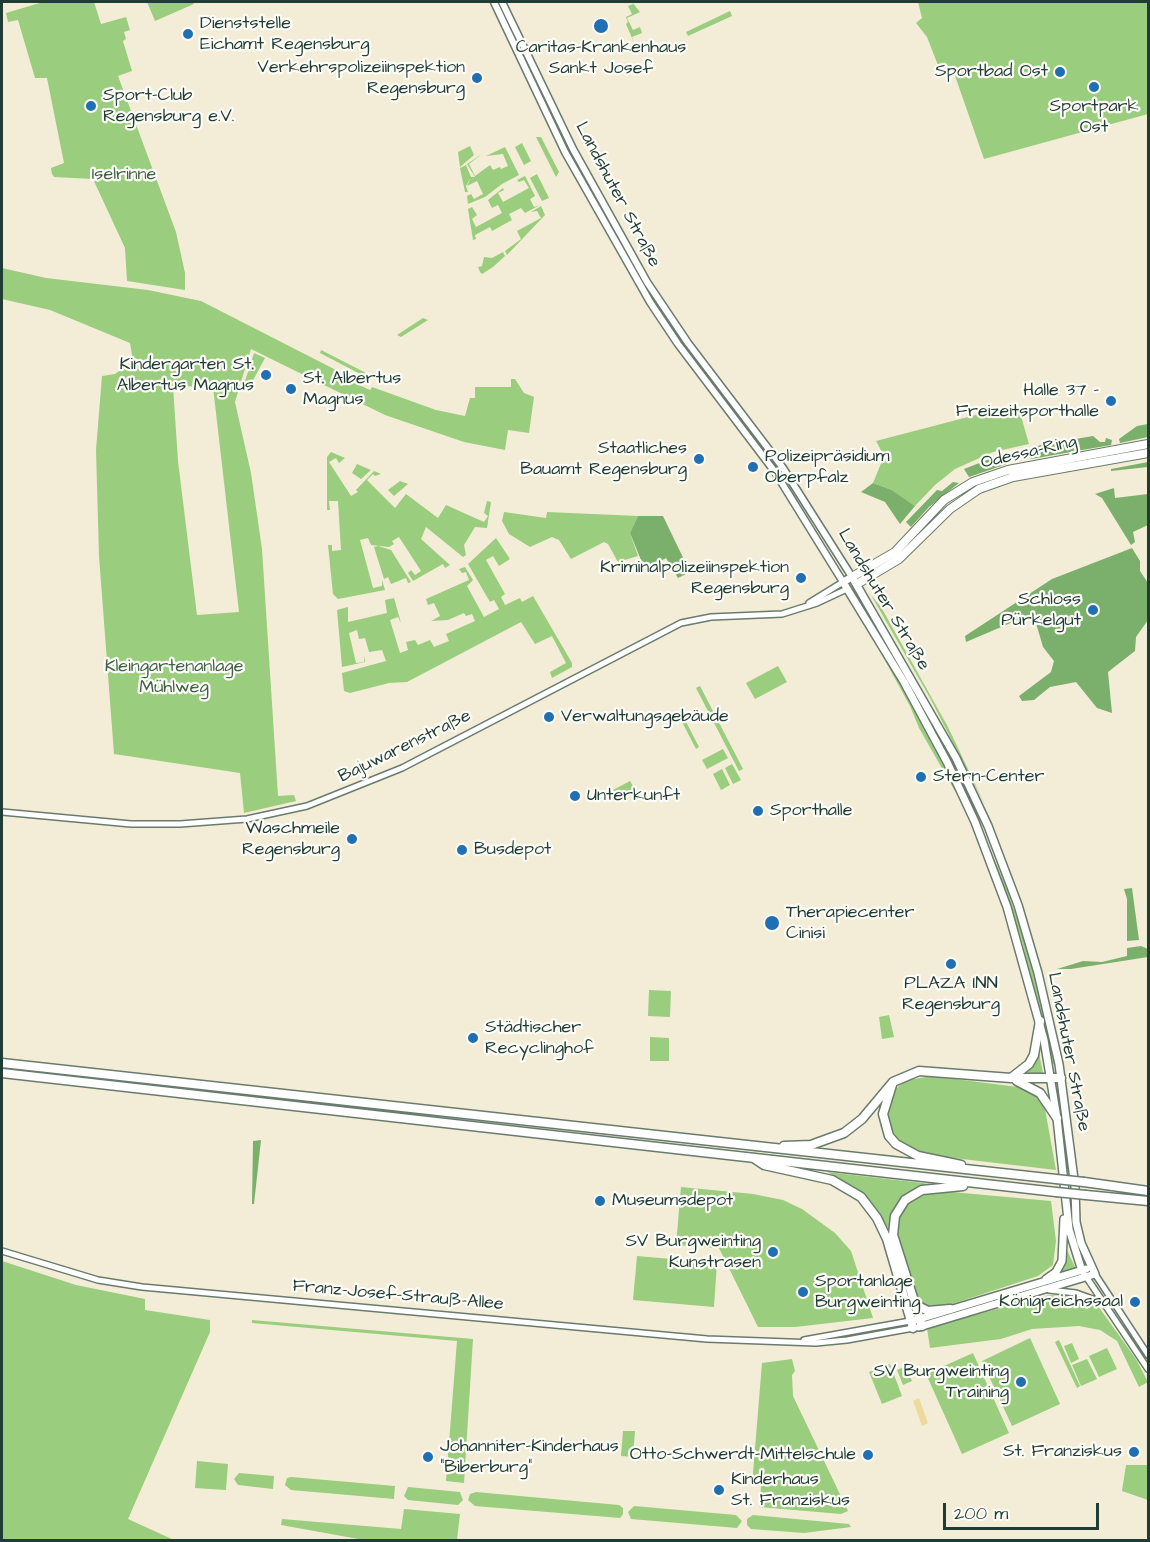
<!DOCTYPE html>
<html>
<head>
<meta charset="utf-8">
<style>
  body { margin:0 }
  #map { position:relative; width:1150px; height:1542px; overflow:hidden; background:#f3edd7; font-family:"Architects Daughter",sans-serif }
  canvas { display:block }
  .frame { position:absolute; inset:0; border:3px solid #1f3d34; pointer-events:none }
  .scale { position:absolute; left:943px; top:1503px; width:156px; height:27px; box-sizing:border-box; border:3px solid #1f3d34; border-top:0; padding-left:8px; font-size:18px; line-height:21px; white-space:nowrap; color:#1f3d34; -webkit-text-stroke:4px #fdfcf7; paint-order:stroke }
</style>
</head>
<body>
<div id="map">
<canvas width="1150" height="1542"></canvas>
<div class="frame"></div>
<div class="scale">200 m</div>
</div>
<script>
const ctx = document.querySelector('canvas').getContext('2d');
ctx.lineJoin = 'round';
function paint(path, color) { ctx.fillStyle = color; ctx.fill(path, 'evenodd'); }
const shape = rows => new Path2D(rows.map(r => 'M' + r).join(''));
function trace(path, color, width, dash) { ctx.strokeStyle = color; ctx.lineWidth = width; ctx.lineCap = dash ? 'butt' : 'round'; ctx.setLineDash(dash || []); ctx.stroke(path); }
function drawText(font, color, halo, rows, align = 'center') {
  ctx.font = font + ' "Architects Daughter",sans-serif'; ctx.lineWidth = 4.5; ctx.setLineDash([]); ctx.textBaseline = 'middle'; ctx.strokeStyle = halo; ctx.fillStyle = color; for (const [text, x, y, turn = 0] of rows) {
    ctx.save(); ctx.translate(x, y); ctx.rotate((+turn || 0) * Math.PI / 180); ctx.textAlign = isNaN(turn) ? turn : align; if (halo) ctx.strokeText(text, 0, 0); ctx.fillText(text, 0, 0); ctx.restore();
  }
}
paint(shape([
  [43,2,94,2,101,24,126,17,130,30,124,32,126,39,123,41,132,71,118,76,176,232,185,273,185,290,127,281,125,248,93,179,54,177,52,174,51,168,64,163,47,78,35,78,18,20,8,22,6,13],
  [147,2,193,2,194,4,155,21],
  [632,2,640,12,627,18,633,30,640,27,642,33,632,37,635,45,626,24,628,22,626,17,632,14,628,6,633,4],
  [918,2,1148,2,1148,114,984,159,953,70,941,73,927,37,916,23,922,18],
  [730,11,732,16,688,36,686,32],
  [536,137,541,137,559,172,556,177],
  [522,143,531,161,524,165,515,147],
  [470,146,474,155,460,167,458,152],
  [505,147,519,175,502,184,485,197,468,204,467,196,471,194,474,199,483,194,477,181,467,186,471,177,466,186,468,192,465,192,460,168,466,165,471,177,475,177,467,164,482,154,469,164,475,176,490,165,493,170,500,167,501,169,508,166,503,154,486,156],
  [577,161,637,267,635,268,604,215],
  [537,174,549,198,542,201,530,178],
  [525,176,535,196,530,199,534,207,540,205,525,213,521,208,509,214,512,220,492,231,490,227,475,235,476,239,473,240,468,209,472,207,477,215,472,219,476,227,502,213,498,205,492,208,488,200,503,188,504,190,498,193,503,202,529,188,524,180,519,182,517,180],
  [541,206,545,215,507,255,505,251,521,239,517,231,541,218,537,211,531,212],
  [503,252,505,256,493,267,482,274,480,272,478,267,482,266,484,257,492,258],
  [2,268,46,278,148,290,201,301,336,370,346,379,370,390,372,387,436,410,465,416,470,398,475,398,475,387,511,387,511,379,515,379,524,393,534,397,529,433,508,430,505,450,464,442,385,415,251,349,235,402,251,473,262,549,278,796,294,795,296,801,244,813,240,773,114,754,99,556,96,450,102,376,115,374,133,361,130,343,50,310,2,299],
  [173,386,213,387,239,612,197,615,178,461],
  [657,300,737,412,735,413,690,354,654,302],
  [423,318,428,320,401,337,397,335],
  [321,350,368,374,366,377,320,353],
  [254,353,265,358,251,384,245,381],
  [1010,406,1019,409,1029,444,993,452,955,469,935,485,915,506,892,490,873,483,884,456,876,441],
  [331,452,345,458,339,463,336,458,329,462,351,496,358,492,356,490,374,471,381,474,375,476,373,474,367,480,395,508,406,494,438,518,446,505,484,522,488,516,484,513,487,501,491,502,487,528,475,527,464,545,466,555,463,557,426,527,421,539,450,565,445,568,443,564,413,581,408,573,411,570,415,575,421,571,399,537,392,541,394,544,389,547,371,545,368,538,360,540,373,588,382,586,382,580,385,590,338,599,333,594,328,545,332,545,332,551,341,550,338,501,329,501,330,510,327,510,327,457],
  [357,464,371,470,361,479,352,473],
  [400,481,408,484,394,496,388,490],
  [504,512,546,518,547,512,638,516,630,533,638,556,618,562,608,544,604,542,571,559,559,540,552,537,530,547,509,534,502,521],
  [496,538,510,559,499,566,493,556,486,560,505,594,501,597,505,605,520,598,522,602,533,596,572,663,572,667,552,678,550,672,566,663,552,636,535,644,521,622,407,682,389,683,350,693,344,691,342,673,386,661,382,650,369,652,365,638,359,639,357,630,349,633,356,663,364,662,364,655,365,662,342,667,337,610,348,607,348,622,387,613,385,600,394,598,401,623,398,617,390,620,400,653,408,650,406,642,415,640,418,645,430,640,434,647,449,641,446,634,475,621,472,614,466,616,464,613,448,620,431,621,440,616,434,603,428,605,426,599,469,580,466,572,462,573,459,569,465,567,473,580,467,586,484,617,499,609,494,600,490,602,468,564],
  [378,546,391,550,411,582,408,583,406,578,391,584,388,577,384,579,374,547],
  [871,595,881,607,948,727,985,805,930,698],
  [862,600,950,752,977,809,953,763,859,601],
  [877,646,912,702,941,756,956,793,919,728,910,706],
  [778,666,787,682,755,699,746,683],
  [700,686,743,769,739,771,696,688],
  [682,714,699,747,696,749,679,716],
  [723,749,728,758,707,769,702,760],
  [732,764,741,780,733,784,725,768],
  [722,769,730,785,721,790,713,774],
  [630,781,636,791,618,800,613,790],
  [988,845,1006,886,1033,966,1055,1064,1052,1065,1022,941],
  [649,990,671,991,670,1017,648,1016],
  [889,1015,894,1037,882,1039,879,1017],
  [650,1037,669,1038,669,1061,650,1061],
  [1039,1053,1043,1073,1023,1073],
  [931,1076,1018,1087,1035,1095,1045,1109,1056,1170,945,1157,944,1159,919,1152,901,1142,894,1136,886,1121,891,1094,904,1081],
  [827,1172,931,1184,906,1194,896,1204,889,1229,869,1200,856,1188],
  [681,1187,753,1194,783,1200,802,1209,835,1233,851,1251,873,1318,795,1327,758,1327,718,1246,716,1248,676,1245],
  [952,1192,1051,1201,1056,1241,1053,1265,1038,1276,946,1306,923,1306,917,1300,899,1243,897,1227,902,1212,910,1202,928,1193],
  [1066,1248,1076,1269,1061,1274,1060,1273],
  [637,1256,717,1263,714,1307,633,1300],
  [2,1261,76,1285,145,1299,145,1310,210,1320,210,1332,128,1519,174,1540,2,1540],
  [1049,1295,1077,1297,1098,1306,1136,1359,1148,1382,1139,1387,1117,1341,1100,1330,1079,1326,1032,1329,1001,1339,930,1348,927,1328],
  [252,1320,473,1339,464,1483,446,1481,457,1341,252,1323],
  [1030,1338,1060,1404,1012,1426,982,1361],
  [1059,1340,1080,1386,1077,1388,1055,1342],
  [1072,1343,1079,1359,1071,1363,1064,1346],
  [1107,1348,1117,1369,1099,1377,1089,1356],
  [973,1353,1009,1433,962,1454,926,1374],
  [792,1359,795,1371,792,1375,793,1396,848,1511,841,1514,759,1507,761,1486,752,1485,762,1363],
  [1087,1359,1097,1379,1081,1386,1072,1365],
  [890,1364,902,1396,882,1404,869,1372],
  [906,1366,912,1381,903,1385,897,1370],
  [623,1431,635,1431,633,1457,621,1456],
  [197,1461,228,1464,226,1490,195,1488],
  [1126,1465,1148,1465,1148,1500,1122,1491],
  [239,1473,274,1476,273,1489,238,1485,234,1479],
  [291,1477,395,1486,394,1499,291,1490,285,1485,287,1478],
  [408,1487,460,1492,463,1500,458,1505,408,1500,404,1496],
  [476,1492,619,1505,623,1508,623,1514,620,1518,475,1506,468,1500,470,1494],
  [634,1506,736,1515,742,1521,737,1528,631,1519,628,1512],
  [404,1509,460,1514,457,1540,364,1540,281,1525,282,1519,401,1529],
  [753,1515,849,1524,851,1527,804,1533,751,1529,747,1525,747,1519]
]), '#9acd7d');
paint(shape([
  [1148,424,1148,437,1120,443,1119,439,1137,426],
  [1093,436,1100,442,1105,442,1106,438,1112,440,1111,445,1031,459,1026,454,1040,445],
  [1005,453,1010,463,969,477,964,469],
  [1148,462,1148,467,1111,471,1111,469],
  [953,482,959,483,929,507,911,527,906,522,937,490,942,491],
  [873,483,892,490,915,506,900,524,885,502,861,492],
  [1114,488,1115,498,1148,494,1148,525,1133,532,1135,542,1131,545,1102,498,1095,494],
  [638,516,663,516,690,572,678,578,666,558,645,570,630,533],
  [1132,548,1140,561,1140,571,1148,583,1148,620,1136,637,1135,651,1108,672,1112,713,1097,708,1076,682,1050,687,1034,700,1022,701,1019,696,1051,672,1054,661,1043,647,1036,623,1027,616,966,642,965,636,1052,579],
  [1132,888,1139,940,1127,941,1127,899,1124,889],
  [1141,946,1148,949,1148,957,1071,969,1057,969,1083,961,1102,962,1127,956,1127,948],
  [261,1140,254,1204,252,1204,253,1141]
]), '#7bb06c');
paint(shape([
  [919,1398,928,1423,922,1426,913,1401]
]), '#eeda9e');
const tertiary = shape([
  [809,603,843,582],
  [2,812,131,824,180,824,247,819,307,806,402,768,681,623,711,617,782,614,817,603,847,589],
  [2,1251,98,1280,142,1287,707,1339,816,1343,847,1340,913,1328],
  [1095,1274,1148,1355],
  [1085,1275,1148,1369],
  [1049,1290,1076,1293,1104,1303],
  [804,1340,910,1321]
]);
const secondary = shape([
  [494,2,565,152,650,302,678,344,775,472,843,582],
  [502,2,573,149,647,282,688,343,783,468,852,577]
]);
const primary = shape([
  [1046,1279,1056,1272,1062,1261,1064,1219],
  [916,1320,1086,1269],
  [919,1327,1095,1274,1081,1243,1076,1222,1075,1187,1059,1064,1038,973,1018,905,988,826,956,758,852,577,843,582,904,682,947,762,975,822,1007,907,1044,1040,1057,1118,1069,1229,1082,1271]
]);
const trunk = shape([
  [852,577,895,552,944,500,973,482,1008,470,1148,444],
  [857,584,899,559,950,509,979,489,1013,477,1148,453]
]);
const motorway = shape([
  [2,1063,1056,1179],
  [2,1073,1056,1192],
  [1011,1078,1029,1064,1034,1055,1040,1021],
  [1017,1081,1040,1093,1057,1118],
  [892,1085,883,1114,889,1136,896,1144,918,1156,961,1165],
  [784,1146,811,1145,844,1133,862,1119,893,1082,919,1071,1011,1078,1061,1078],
  [755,1159,764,1165,832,1180,861,1197,877,1218,887,1239,913,1328],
  [1084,1182,1148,1191],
  [1086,1195,1148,1201],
  [914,1304,928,1311,950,1309],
  [922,1326,893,1235,895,1216,905,1200,922,1190,963,1186]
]);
trace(tertiary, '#697b6d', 8);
trace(secondary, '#697b6d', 9);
trace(primary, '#697b6d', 10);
trace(trunk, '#697b6d', 10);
trace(motorway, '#697b6d', 11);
trace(tertiary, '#fff', 5);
trace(secondary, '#fff', 6);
trace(primary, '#fff', 7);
trace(trunk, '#fff', 8);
trace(motorway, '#fff', 8);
const motorwayBridge = shape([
  [1056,1179,1084,1182],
  [1056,1192,1086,1195]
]);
trace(motorwayBridge, '#697b6d', 11, []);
trace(motorwayBridge, '#fff', 8);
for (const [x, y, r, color] of [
  [601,26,8,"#1f6fb2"],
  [188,34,6,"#1f6fb2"],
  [1060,72,6,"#1f6fb2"],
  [477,78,6,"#1f6fb2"],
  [1094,87,6,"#1f6fb2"],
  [91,106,6,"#1f6fb2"],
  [266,375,6,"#1f6fb2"],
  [291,389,6,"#1f6fb2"],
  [1111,401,6,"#1f6fb2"],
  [699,459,6,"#1f6fb2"],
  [753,467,6,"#1f6fb2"],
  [801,578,6,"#1f6fb2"],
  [1093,610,6,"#1f6fb2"],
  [549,717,6,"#1f6fb2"],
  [921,777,6,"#1f6fb2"],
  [575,796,6,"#1f6fb2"],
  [758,811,6,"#1f6fb2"],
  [352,839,6,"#1f6fb2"],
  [462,850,6,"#1f6fb2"],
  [772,923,8,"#1f6fb2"],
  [951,964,6,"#1f6fb2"],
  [473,1038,6,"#1f6fb2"],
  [600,1201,6,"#1f6fb2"],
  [773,1252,6,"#1f6fb2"],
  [803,1292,6,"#1f6fb2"],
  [1135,1302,6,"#1f6fb2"],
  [1021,1382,6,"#1f6fb2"],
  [1134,1452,6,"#1f6fb2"],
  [868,1455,6,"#1f6fb2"],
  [428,1457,6,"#1f6fb2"],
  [719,1490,6,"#1f6fb2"]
]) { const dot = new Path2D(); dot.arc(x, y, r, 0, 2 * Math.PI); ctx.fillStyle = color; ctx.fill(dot); trace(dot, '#fdfcf7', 2); }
drawText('18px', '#1f3d34', '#fdfcf7', [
  ["Dienststelle",200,24],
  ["Eichamt Regensburg",200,45],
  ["Caritas-Krankenhaus",601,48,"center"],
  ["Sankt Josef",601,69,"center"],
  ["Verkehrspolizeiinspektion",465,68,"right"],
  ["Regensburg",465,89,"right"],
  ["Sportbad Ost",1048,72,"right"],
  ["Sport-Club",103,96],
  ["Regensburg e.V.",103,117],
  ["Sportpark",1094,107,"center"],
  ["Ost",1094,128,"center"],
  ["Kindergarten St.",254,365,"right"],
  ["Albertus Magnus",254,386,"right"],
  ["St. Albertus",303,379],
  ["Magnus",303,400],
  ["Halle 37 -",1099,391,"right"],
  ["Freizeitsporthalle",1099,412,"right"],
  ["Staatliches",687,449,"right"],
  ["Bauamt Regensburg",687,470,"right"],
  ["Polizeipräsidium",765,457],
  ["Oberpfalz",765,478],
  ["Kriminalpolizeiinspektion",789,568,"right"],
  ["Regensburg",789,589,"right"],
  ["Schloss",1081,600,"right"],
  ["Pürkelgut",1081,621,"right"],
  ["Verwaltungsgebäude",561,717],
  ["Stern-Center",933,777],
  ["Unterkunft",587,796],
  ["Sporthalle",770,811],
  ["Waschmeile",340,829,"right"],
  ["Regensburg",340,850,"right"],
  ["Busdepot",474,850],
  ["Therapiecenter",786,913],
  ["Cinisi",786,934],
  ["PLAZA INN",951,984,"center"],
  ["Regensburg",951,1005,"center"],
  ["Städtischer",485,1028],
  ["Recyclinghof",485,1049],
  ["Museumsdepot",612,1201],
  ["SV Burgweinting",761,1242,"right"],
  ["Kunstrasen",761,1263,"right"],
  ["Sportanlage",815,1282],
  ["Burgweinting",815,1303],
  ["Königreichssaal",1123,1302,"right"],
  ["SV Burgweinting",1009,1372,"right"],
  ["Training",1009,1393,"right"],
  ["Johanniter-Kinderhaus",440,1447],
  ["\"Biberburg\"",440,1468],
  ["St. Franziskus",1122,1452,"right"],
  ["Otto-Schwerdt-Mittelschule",856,1455,"right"],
  ["Kinderhaus",731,1480],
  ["St. Franziskus",731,1501]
], 'left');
drawText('18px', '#3e6146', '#fdfcf7', [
  ["Iselrinne",124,175],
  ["Kleingartenanlage",174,667],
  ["Mühlweg",174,688]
]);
drawText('18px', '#1f3d34', '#fdfcf7', [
  ["Landshuter Straße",617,195,62],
  ["Odessa-Ring",1029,453,-13],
  ["Landshuter Straße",883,600,59],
  ["Bajuwarenstraße",405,747,-26],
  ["Landshuter Straße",1068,1052,79],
  ["Franz-Josef-Strauß-Allee",398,1296,5]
]);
</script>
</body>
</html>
